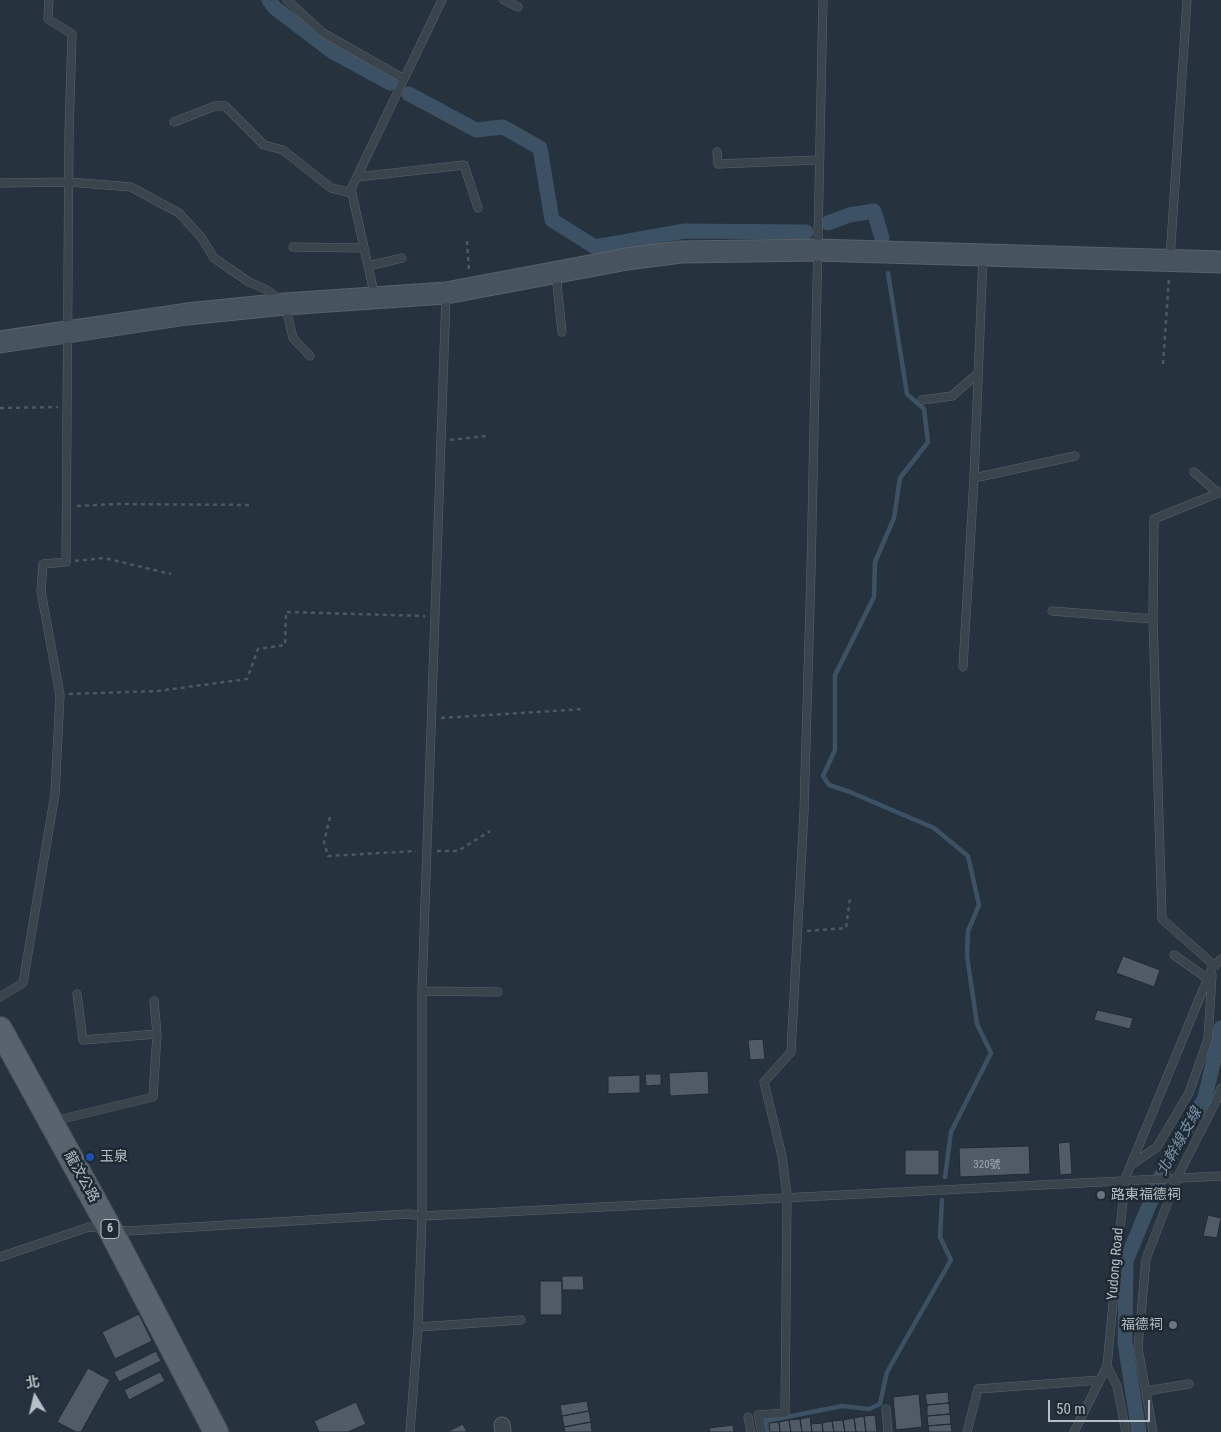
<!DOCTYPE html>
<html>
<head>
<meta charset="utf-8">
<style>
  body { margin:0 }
  #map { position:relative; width:1221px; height:1432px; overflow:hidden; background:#26323d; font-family:"Roboto Condensed","Noto Sans TC",sans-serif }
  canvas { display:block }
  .north { position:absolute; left:10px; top:1372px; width:50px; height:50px; -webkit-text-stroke:4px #1f2932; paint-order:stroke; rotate:351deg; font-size:14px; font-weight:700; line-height:20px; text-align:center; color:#b6bfc8 }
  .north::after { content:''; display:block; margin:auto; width:18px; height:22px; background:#b6bfc8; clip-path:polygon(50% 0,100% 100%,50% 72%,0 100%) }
  .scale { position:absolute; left:1048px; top:1400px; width:102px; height:22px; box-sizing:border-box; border:2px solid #b6bfc8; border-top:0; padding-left:6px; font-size:15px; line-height:18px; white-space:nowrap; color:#b6bfc8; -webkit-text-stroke:4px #1f2932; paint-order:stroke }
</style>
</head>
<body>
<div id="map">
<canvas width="1221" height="1432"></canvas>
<div class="north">北</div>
<div class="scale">50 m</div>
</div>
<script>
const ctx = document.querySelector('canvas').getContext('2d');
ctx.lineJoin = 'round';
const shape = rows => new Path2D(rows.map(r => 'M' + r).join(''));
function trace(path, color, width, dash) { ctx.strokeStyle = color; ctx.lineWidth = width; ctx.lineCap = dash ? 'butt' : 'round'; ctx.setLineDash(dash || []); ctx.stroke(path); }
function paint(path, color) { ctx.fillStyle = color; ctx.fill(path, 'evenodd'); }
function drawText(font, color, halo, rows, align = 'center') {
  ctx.font = font + ' "Roboto Condensed","Noto Sans TC",sans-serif'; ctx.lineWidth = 5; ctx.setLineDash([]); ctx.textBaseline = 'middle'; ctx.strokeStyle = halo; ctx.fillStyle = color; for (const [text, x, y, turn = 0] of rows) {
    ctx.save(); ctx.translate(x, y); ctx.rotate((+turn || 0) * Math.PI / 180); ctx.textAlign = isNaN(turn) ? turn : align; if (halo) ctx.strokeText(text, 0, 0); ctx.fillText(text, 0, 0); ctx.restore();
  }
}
trace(shape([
  [888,273,907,394,924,409,928,442,900,478,894,518,875,562,874,597,835,675,835,750,823,776,829,785,850,792,934,828,968,856,979,905,968,931,967,956,977,1024,991,1053,951,1132,945,1177],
  [768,1432,766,1421,842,1406,869,1409,880,1404,887,1372,951,1260,940,1237,942,1200]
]), '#3d5164', 4.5);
trace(shape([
  [269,0,275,8,333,52,390,83],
  [409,94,476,130,503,127,540,148,552,220,595,247,685,231,806,232],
  [828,223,849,215,874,211,882,238],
  [1139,1432,1125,1343,1126,1261,1167,1162,1205,1098,1221,1028]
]), '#3d5164', 15);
const building = shape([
  [1123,956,1160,970,1154,987,1116,973,1123,956],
  [1097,1010,1133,1018,1130,1029,1094,1020,1097,1010],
  [763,1039,765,1059,750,1060,748,1040,763,1039],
  [708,1071,709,1094,670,1096,669,1073,708,1071],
  [645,1074,661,1074,661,1085,646,1086,645,1074],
  [640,1075,640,1093,608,1094,608,1076,640,1075],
  [1070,1142,1072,1174,1060,1175,1058,1143,1070,1142],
  [1029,1146,1030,1174,960,1177,959,1148,1029,1146],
  [905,1150,939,1150,939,1175,905,1175,905,1150],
  [1208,1215,1221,1218,1217,1238,1203,1236,1208,1215],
  [562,1276,583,1276,584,1290,562,1290,562,1276],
  [540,1281,562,1281,562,1315,540,1315,540,1281],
  [139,1314,152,1341,115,1359,102,1332,139,1314],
  [156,1351,161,1361,119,1382,114,1372,156,1351],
  [88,1368,110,1380,81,1432,76,1432,57,1422,88,1368],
  [160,1372,165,1381,129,1400,124,1390,160,1372],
  [948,1392,949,1403,927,1405,925,1394,948,1392],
  [919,1394,922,1427,896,1430,893,1397,919,1394],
  [587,1401,589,1411,562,1416,560,1405,587,1401],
  [356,1402,366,1424,348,1432,319,1432,314,1421,356,1402],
  [949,1403,950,1414,927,1416,927,1405,949,1403],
  [589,1411,591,1422,564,1427,562,1416,589,1411],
  [950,1414,951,1424,928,1426,927,1416,950,1414],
  [875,1415,877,1432,866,1432,864,1416,875,1415],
  [864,1416,866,1432,856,1432,854,1418,864,1416],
  [810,1417,812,1432,802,1432,800,1419,810,1417],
  [854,1418,856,1432,845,1432,843,1420,854,1418],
  [800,1419,802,1432,791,1432,789,1420,800,1419],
  [789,1420,791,1432,780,1432,779,1422,789,1420],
  [843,1420,845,1432,834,1432,832,1421,843,1420],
  [832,1421,834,1432,823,1432,822,1423,832,1421],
  [591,1422,592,1432,565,1432,564,1427,591,1422],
  [779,1422,780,1432,770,1432,769,1423,779,1422],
  [822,1423,823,1432,812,1432,811,1424,822,1423],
  [463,1424,467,1432,447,1432,463,1424],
  [951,1424,952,1432,929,1432,928,1426,951,1424],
  [733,1425,734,1432,710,1432,709,1428,733,1425]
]);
paint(building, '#505b67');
trace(building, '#212b34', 1);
const lane = shape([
  [287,0,323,33,404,79],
  [504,0,518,7],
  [174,122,215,106,225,106,264,145,283,150,331,188,352,193],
  [717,152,718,164,818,160],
  [357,177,464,165,478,208],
  [0,183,69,182,131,187,179,213,201,237,214,258,249,282,267,290,285,304,293,338,310,356],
  [293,247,364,248],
  [1170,259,1187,0],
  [368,266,402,258],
  [556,274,562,332],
  [375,297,351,189,442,0],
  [922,400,952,396,976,375],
  [1194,472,1218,493],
  [974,478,1075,456],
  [1052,611,1153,619],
  [963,667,974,478,983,257],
  [1174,955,1208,979],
  [1215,966,1162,919,1153,619,1154,519,1221,492],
  [422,991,498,992],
  [77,994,83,1040,157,1034],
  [0,997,23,983,55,794,60,695,41,591,43,564,66,562,69,134,72,34,48,19,49,0],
  [54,1121,153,1097,157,1034,154,1001],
  [1131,1165,1157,1147,1189,1093,1208,1039,1212,975],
  [0,1257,89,1227,128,1231,408,1214,422,1216,1221,1176],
  [418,1327,521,1320],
  [1107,1366,1117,1386,1126,1432],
  [1146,1391,1189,1384],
  [886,1409,888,1432],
  [748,1417,751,1432],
  [410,1432,418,1327,422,1216,422,991,446,295],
  [762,1432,758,1415,785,1413,787,1196,782,1156,764,1082,791,1052,804,811,811,571,823,0],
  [967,1432,978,1389,1100,1380],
  [1074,1432,1107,1366,1125,1179,1212,968,1221,959],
  [1153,1432,1138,1348,1146,1259,1177,1178,1217,1099,1221,1088]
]);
const street = shape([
  [502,1425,503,1432]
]);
const secondary = shape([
  [0,342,187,314,285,304,446,293,627,259,681,252,816,250,1221,262]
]);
const primary = shape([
  [0,1029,111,1231,216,1432]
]);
trace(lane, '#58626b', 9);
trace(street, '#58626b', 17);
trace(secondary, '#58626b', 23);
trace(primary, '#434d56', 26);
trace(shape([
  [467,241,469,272],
  [1163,364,1169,278],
  [0,408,58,407],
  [450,440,486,436],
  [77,506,116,504,250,505],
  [75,561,104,558,171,574],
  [69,694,158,691,247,679,258,649,285,645,286,612,425,616],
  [441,718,584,709],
  [330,817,324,842,328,856,416,851],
  [437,851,458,851,490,831],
  [807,931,846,928,850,898]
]), '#485c5d', 2.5, [4, 4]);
trace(lane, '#3a444d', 8);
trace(street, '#3a444d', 15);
trace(secondary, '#485360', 21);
trace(primary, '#58636d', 24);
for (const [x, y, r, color] of [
  [90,1157,5,"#1a4fb4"],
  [1101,1195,5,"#6b7280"],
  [1173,1325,5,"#6b7280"]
]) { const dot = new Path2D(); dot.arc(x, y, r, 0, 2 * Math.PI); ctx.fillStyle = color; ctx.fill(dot); trace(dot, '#1f2932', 2); }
drawText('11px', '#9ca6b0', null, [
  ["320號",987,1165]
]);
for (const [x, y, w] of [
  [110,1229,18]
]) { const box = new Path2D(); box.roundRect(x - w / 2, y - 9.5, w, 19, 4); ctx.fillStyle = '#1f2932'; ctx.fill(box); trace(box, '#b6bfc8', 1); }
drawText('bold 12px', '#b6bfc8', null, [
  ["6",110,1229]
]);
drawText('14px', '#b6bfc8', '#1f2932', [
  ["玉泉",100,1157],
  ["路東福德祠",1111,1195],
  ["福德祠",1163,1325,"right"]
], 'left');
drawText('14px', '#b6bfc8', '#1f2932', [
  ["龍汶公路",81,1177,61],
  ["Yudong Road",1116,1264,-85]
]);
drawText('italic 15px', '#7992a9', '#1f2932', [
  ["北幹線支線",1180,1142,-61]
]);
</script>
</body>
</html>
